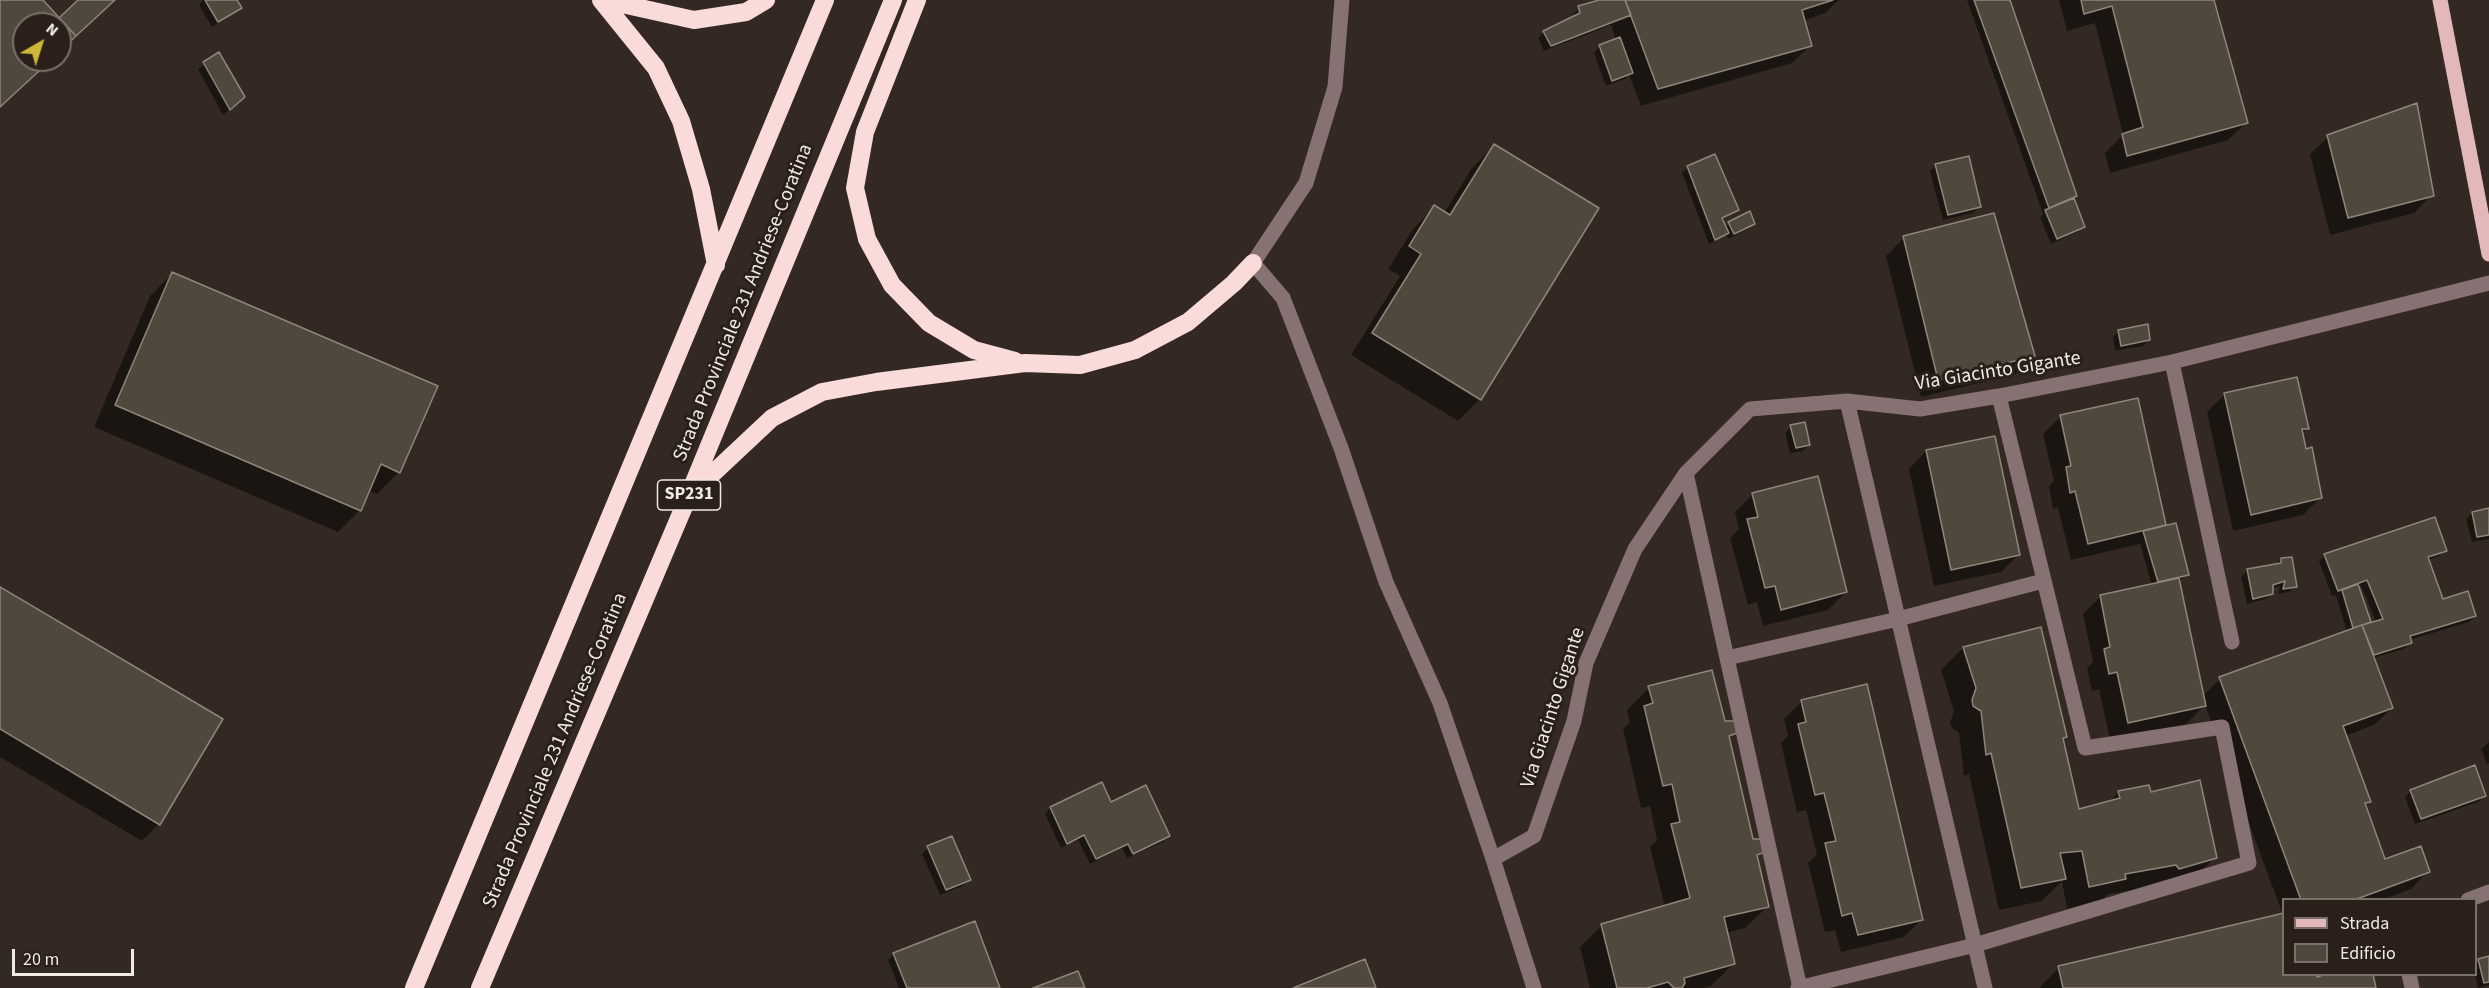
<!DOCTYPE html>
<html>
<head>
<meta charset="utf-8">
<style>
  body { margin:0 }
  #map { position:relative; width:2489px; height:988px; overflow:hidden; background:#342922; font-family:"Source Sans 3",sans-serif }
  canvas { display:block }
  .legend { position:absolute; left:2282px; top:898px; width:195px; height:78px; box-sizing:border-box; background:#2a1f19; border:2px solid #7a706b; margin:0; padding:8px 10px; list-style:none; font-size:18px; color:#f1e9e5 }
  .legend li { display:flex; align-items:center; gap:12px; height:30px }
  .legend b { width:30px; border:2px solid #7a706b }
  .north { position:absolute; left:12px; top:12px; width:60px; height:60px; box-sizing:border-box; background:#2a1f19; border:2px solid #7a706b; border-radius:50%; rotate:39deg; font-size:16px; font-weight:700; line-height:24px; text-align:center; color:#f1e9e5 }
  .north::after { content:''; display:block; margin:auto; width:21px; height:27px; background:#ceb837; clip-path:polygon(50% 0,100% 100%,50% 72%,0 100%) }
  .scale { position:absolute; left:12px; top:949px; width:122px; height:27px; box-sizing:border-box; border:3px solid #f1e9e5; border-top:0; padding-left:8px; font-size:18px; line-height:21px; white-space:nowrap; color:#f1e9e5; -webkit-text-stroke:4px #2a1f19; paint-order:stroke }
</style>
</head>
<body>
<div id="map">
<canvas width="2489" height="988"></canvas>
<ul class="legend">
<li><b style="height:8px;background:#e2b9b8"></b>Strada</li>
<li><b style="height:16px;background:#50473d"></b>Edificio</li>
</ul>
<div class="north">N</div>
<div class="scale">20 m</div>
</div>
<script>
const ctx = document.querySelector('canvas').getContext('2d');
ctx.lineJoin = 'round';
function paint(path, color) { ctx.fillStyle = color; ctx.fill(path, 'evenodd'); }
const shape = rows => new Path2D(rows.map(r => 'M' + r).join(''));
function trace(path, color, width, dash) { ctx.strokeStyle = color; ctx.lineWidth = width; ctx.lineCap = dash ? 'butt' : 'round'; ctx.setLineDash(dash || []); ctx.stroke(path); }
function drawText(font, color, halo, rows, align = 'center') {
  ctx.font = font + ' "Source Sans 3",sans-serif'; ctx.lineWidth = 6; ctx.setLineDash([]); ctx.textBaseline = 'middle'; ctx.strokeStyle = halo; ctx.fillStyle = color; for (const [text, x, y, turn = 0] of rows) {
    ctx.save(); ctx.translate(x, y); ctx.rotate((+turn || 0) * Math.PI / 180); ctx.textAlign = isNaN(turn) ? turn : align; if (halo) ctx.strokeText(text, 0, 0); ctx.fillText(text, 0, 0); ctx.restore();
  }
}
paint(shape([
  [203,0,236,0,240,8,212,27,199,5],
  [1604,0,1839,0,1825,13,1803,21,1810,46,1792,63,1641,106,1629,75,1625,79,1606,86,1594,53,1599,47,1616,40,1611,25,1544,51,1538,38,1544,32,1574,17,1573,14,1579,8],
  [1967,0,2009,0,2083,226,2077,232,2051,244,2040,217,2043,214],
  [2059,0,2212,0,2246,123,2228,140,2110,173,2105,153,2123,135,2095,23,2067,31],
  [218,54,243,97,223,115,198,69],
  [2328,137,2432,195,2414,213,2330,235,2310,154],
  [1494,146,1480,399,1458,421,1351,355,1400,276,1388,269,1413,229,1435,207,1444,213,1472,168],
  [1936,165,1979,207,1973,213,1943,220,1930,171],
  [1688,167,1737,210,1722,220,1725,227,1729,223,1754,223,1748,229,1728,239,1726,234,1709,244,1682,173],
  [1904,238,2033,356,2016,374,1921,397,1886,256],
  [172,274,399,472,377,494,368,490,360,510,338,532,94,427,150,296],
  [2119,331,2149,340,2143,346,2115,351,2113,337],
  [2225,394,2307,428,2302,434,2321,497,2303,515,2233,531,2207,412],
  [2137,400,2165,527,2188,575,2178,581,2202,697,2220,679,2347,632,2336,595,2332,596,2319,561,2325,555,2445,550,2439,556,2428,560,2442,601,2475,616,2469,622,2409,640,2410,643,2404,649,2373,658,2392,708,2374,725,2345,736,2369,801,2365,806,2385,861,2428,871,2411,889,2382,900,2284,900,2284,974,2375,988,2039,988,2059,968,2283,915,2205,705,2186,724,2110,740,2099,689,2092,691,2087,668,2093,662,2083,614,2100,597,2152,585,2140,544,2071,560,2058,508,2053,509,2049,486,2054,481,2043,434,2061,416],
  [2361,585,2376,622,2370,624,2357,587],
  [1791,427,1809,445,1803,451,1790,453,1785,433],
  [1926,451,2018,555,2001,572,1934,586,1909,469],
  [1752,495,1846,592,1828,610,1763,626,1757,602,1748,605,1730,538,1739,529,1735,512],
  [2489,510,2489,539,2472,542,2466,519,2472,513],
  [2281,559,2295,586,2289,592,2278,594,2280,586,2271,588,2272,593,2266,599,2247,604,2241,577,2247,571,2275,566],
  [0,588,159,824,142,841,0,757],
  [1963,648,2065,737,2062,740,2078,811,2109,802,2119,792,2150,793,2215,857,2193,880,2108,894,2102,900,2067,909,2062,881,2042,901,1999,910,1969,774,1964,776,1959,733,1952,728,1950,723,1954,711,1941,670],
  [1649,688,1724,723,1735,732,1728,739,1752,841,1765,850,1756,858,1768,906,1745,928,1726,933,1733,964,1711,986,1704,988,1590,988,1580,947,1602,925,1665,907,1650,847,1657,840,1650,806,1641,808,1623,729,1630,722,1627,710],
  [1802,701,1921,920,1904,937,1841,952,1835,930,1825,932,1808,863,1817,854,1806,810,1797,812,1781,743,1788,736,1784,719],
  [2489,742,2489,763,2487,764,2481,749],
  [1101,784,1111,804,1169,836,1163,842,1127,858,1122,848,1090,864,1078,840,1061,848,1045,814,1050,808],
  [2411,791,2484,796,2478,802,2415,824,2405,797],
  [928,848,969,880,963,886,940,895,922,854],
  [894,954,998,988,899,988,888,960],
  [2489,957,2489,985,2478,988,2475,974,2476,963]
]), '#0007');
const building = shape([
  [0,0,43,0,76,36,60,51,60,24,24,24,24,60,51,60,0,107,0,0],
  [78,0,115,0,76,36,59,18,78,0],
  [205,0,237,0,242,8,218,22,205,0],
  [1599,0,1625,0,1631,15,1551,46,1543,31,1580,13,1578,6,1599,0],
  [1625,0,1833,0,1802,10,1812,46,1658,89,1625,0],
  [1974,0,2010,0,2077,196,2049,208,1974,0],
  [2081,0,2214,0,2248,123,2127,156,2122,134,2143,127,2112,6,2084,14,2081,0],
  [1620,37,1633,73,1612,81,1599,45,1620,37],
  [219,52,245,97,230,110,203,62,219,52],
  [2417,103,2434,196,2348,218,2327,135,2417,103],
  [1494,144,1599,208,1481,400,1372,333,1421,254,1409,246,1434,205,1450,215,1494,144],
  [1715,154,1739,210,1722,218,1729,233,1715,240,1687,166,1715,154],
  [1969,156,1981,207,1948,215,1935,164,1969,156],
  [2074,198,2085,227,2057,239,2045,210,2074,198],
  [1750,211,1755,224,1734,234,1728,222,1750,211],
  [1994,213,2035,356,1938,380,1903,236,1994,213],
  [172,272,438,386,400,473,381,464,361,511,115,405,172,272],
  [2148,324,2150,340,2121,346,2118,330,2148,324],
  [2297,377,2309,429,2302,429,2306,449,2312,447,2322,498,2251,515,2224,393,2297,377],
  [2138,398,2166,525,2088,544,2075,491,2070,493,2066,467,2071,466,2060,415,2138,398],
  [1805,422,1810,445,1796,448,1790,425,1805,422],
  [1995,436,2020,555,1951,570,1926,450,1995,436],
  [1818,476,1847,592,1781,610,1775,586,1765,588,1747,519,1758,517,1752,493,1818,476],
  [2489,508,2489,535,2477,537,2472,512,2489,508],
  [2435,517,2447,551,2428,557,2443,599,2468,591,2476,616,2410,636,2412,643,2374,655,2362,625,2383,619,2367,580,2338,591,2324,554,2435,517],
  [2176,523,2189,575,2158,582,2143,531,2176,523],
  [2292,557,2297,587,2283,589,2285,581,2273,585,2273,594,2253,599,2247,569,2281,563,2281,558,2292,557],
  [2179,578,2206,706,2128,723,2117,672,2109,674,2104,649,2110,647,2100,595,2179,578],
  [2358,584,2371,622,2353,628,2342,590,2358,584],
  [0,587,223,719,160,825,0,729,0,587],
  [2362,625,2393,708,2343,726,2371,802,2365,803,2385,859,2421,846,2430,872,2354,900,2301,900,2219,677,2362,625],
  [2041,627,2067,737,2063,738,2079,809,2120,798,2118,791,2149,785,2151,792,2200,780,2217,858,2179,869,2176,865,2125,874,2126,879,2089,887,2082,851,2060,853,2066,879,2021,888,1991,753,1986,755,1981,711,1973,706,1972,700,1976,688,1963,647,2041,627],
  [1712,670,1725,721,1736,721,1737,733,1729,736,1753,839,1765,839,1765,852,1757,855,1769,907,1724,917,1735,964,1684,978,1685,983,1682,988,1674,988,1668,982,1647,988,1617,988,1601,924,1690,898,1671,824,1680,822,1672,784,1663,786,1644,706,1653,703,1648,686,1712,670],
  [1867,684,1923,920,1858,935,1852,913,1842,916,1825,843,1836,841,1824,793,1815,795,1798,724,1806,722,1801,700,1867,684],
  [2475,765,2486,796,2421,819,2410,790,2475,765],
  [1102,782,1111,802,1146,785,1170,836,1133,854,1128,844,1096,859,1084,835,1067,844,1050,807,1102,782],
  [952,836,971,880,946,890,927,846,952,836],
  [2284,913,2284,974,2316,974,2317,977,2326,974,2373,974,2376,988,2063,988,2058,966,2284,913],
  [975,921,1000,988,907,988,893,953,975,921],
  [2489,956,2489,982,2484,983,2478,959,2489,956],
  [1365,959,1376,988,1293,988,1365,959],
  [1078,971,1085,988,1033,988,1078,971]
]);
paint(building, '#50473d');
trace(building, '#8f857a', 1.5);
trace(shape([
  [1342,0,1335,87,1306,183,1253,263,1283,298,1341,448,1386,582,1440,703,1493,859,1534,988],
  [2172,362,2232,642],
  [1847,401,1985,988],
  [1686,473,1800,988],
  [1727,658,1898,619,2043,581],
  [1493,859,1534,836,1574,721,1586,663,1635,549,1686,473,1750,409,1847,401,1920,409,1999,396,2172,362,2489,283],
  [2468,900,2489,892],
  [2409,974,2412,988],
  [1798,988,1975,945,2249,863,2222,727,2085,748,1999,396]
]), '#867272', 15);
trace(shape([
  [2440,0,2489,254]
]), '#e2b9b8', 15);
trace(shape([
  [601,0,656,68,681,121,701,189,716,265],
  [604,0,694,20,746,12,766,0],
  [917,0,865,132,855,188,867,239,892,285,929,323,974,350,1015,361],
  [692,493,772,418,822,392,876,382,1025,363,1080,365,1135,350,1188,322,1234,283,1253,263],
  [414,988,825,0],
  [480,988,688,497,893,0]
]), '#f9dbda', 18);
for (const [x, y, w] of [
  [689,495,63]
]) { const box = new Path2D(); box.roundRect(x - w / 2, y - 15, w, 30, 4.5); ctx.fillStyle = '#2a1f19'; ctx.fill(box); trace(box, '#f1e9e5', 1.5); }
drawText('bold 18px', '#f1e9e5', null, [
  ["SP231",689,495]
]);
drawText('20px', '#f1e9e5', '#2a1f19', [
  ["Strada Provinciale 231 Andriese-Coratina",744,303,-68],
  ["Via Giacinto Gigante",1998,372,-9],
  ["Via Giacinto Gigante",1554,708,-72],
  ["Strada Provinciale 231 Andriese-Coratina",556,751,-67]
]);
</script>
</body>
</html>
